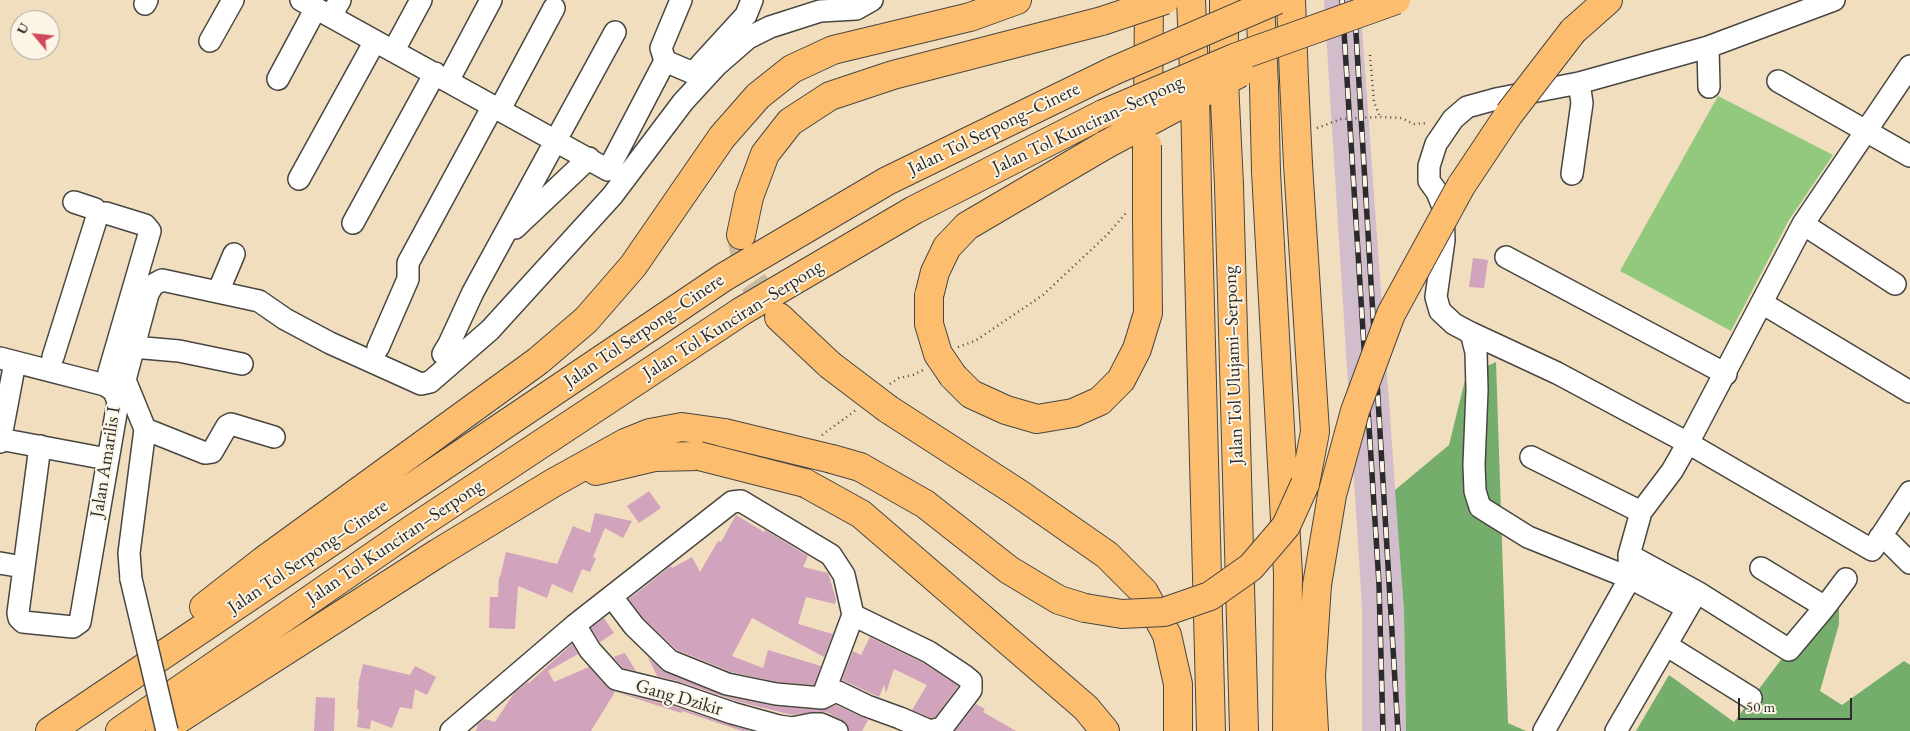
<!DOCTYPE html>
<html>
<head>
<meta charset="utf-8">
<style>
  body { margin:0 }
  #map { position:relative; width:1910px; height:731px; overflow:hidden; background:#f1debe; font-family:"EB Garamond",serif }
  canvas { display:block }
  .north { position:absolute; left:10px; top:10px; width:50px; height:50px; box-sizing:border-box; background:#fcf5e5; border:1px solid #a8a49b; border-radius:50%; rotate:298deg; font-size:14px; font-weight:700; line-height:20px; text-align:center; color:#2b2b2b }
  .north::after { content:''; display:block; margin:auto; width:18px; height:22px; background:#d1495b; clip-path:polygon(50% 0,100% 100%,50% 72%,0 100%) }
  .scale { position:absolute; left:1738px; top:698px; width:114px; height:22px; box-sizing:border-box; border:2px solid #2b2b2b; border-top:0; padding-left:6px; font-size:15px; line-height:18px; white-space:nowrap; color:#2b2b2b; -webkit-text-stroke:4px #fcf5e5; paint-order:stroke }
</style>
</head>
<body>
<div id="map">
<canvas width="1910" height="731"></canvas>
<div class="north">U</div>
<div class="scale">50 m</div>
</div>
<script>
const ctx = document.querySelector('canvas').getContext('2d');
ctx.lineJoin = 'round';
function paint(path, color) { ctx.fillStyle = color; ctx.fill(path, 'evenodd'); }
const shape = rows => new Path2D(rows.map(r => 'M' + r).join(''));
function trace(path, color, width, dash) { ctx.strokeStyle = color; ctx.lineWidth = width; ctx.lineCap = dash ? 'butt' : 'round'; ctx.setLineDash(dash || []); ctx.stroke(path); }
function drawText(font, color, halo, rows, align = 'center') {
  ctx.font = font + ' "EB Garamond",serif'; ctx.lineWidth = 4; ctx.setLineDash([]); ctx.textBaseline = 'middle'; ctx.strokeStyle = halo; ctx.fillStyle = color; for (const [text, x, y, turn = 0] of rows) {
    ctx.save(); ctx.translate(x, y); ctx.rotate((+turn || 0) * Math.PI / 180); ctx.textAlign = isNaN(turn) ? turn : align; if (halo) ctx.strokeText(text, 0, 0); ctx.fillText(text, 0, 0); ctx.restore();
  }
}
paint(shape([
  [1324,0,1360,0,1404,611,1406,731,1362,731,1362,607]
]), '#d1bdcb');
paint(shape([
  [1718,96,1833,155,1789,220,1731,331,1620,271]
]), '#92c97c');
paint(shape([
  [1496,362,1508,723,1526,731,1406,731,1404,611,1395,490,1449,445,1466,376],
  [1839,583,1839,624,1820,691,1842,705,1904,661,1910,665,1910,731,1636,731,1669,675,1734,722]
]), '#75ad6c');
paint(shape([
  [1473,258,1488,260,1484,288,1469,287],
  [649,491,661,508,639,523,627,506],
  [595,513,632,521,623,538,605,528,593,557,596,558,590,572,582,569,572,593,552,584,547,598,518,586,515,629,489,628,490,597,498,597,499,577,500,577,506,552,557,564,573,526,590,533],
  [736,515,764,532,765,530,808,556,803,567,828,573,836,599,835,604,806,597,798,624,833,634,824,657,752,618,732,656,763,668,768,650,821,666,814,685,778,682,731,672,677,650,643,618,629,599,671,566,672,568,692,557,700,572,718,541,721,542],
  [604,618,614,633,600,642,591,628],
  [870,637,923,663,958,686,935,717,931,718,912,710,927,685,894,669,886,693,884,685,879,697,842,680,853,651,861,655],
  [572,644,578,654,548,671,554,682,589,667,607,687,615,692,591,731,476,731,478,724,485,719,495,722,514,693,528,682,529,683],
  [625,653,636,671,623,668,613,657],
  [648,657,665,672,724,696,774,706,821,710,836,705,868,720,862,731,849,731,847,724,842,720,826,712,812,712,792,715,736,701,681,682,657,676],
  [363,664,410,675,415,666,436,677,427,695,415,689,412,709,400,707,392,728,371,720,370,729,357,727,359,710,357,709,359,685,358,685],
  [616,692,673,706,750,731,742,731,682,711,681,713],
  [316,697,335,698,334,731,314,731],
  [976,704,985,709,983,712,1016,731,955,731]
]), '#d1a3bd');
trace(shape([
  [742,242,749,276,778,316]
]), '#c9baa1', 28, [28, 14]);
const minor = shape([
  [301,0,608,170,665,61,661,48,681,0],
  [145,4,147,0],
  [331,16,340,0],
  [210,41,233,0],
  [1708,47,1709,87],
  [394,50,421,0],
  [665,61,693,73,746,15,752,0],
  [278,79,316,8],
  [448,81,491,0],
  [1778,81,1910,156],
  [500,109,554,8],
  [1572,174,1582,103,1579,83],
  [299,179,375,41],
  [74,202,95,209,99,214],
  [353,223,435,73],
  [1803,224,1895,284],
  [515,228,589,158],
  [1506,257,1726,374],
  [218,292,234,254],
  [1762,303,1910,392],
  [1471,333,1557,373,1688,443,1803,224,1910,66],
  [133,347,179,351,242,364],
  [378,348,408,279,408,263,493,106],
  [443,354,449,344,473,292,615,32],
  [53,357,96,220,99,214,106,213,145,225,150,231,109,372],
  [0,358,105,385,114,391,118,402,80,622,73,627,23,622,19,618,18,613,40,446],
  [114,374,120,375,125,380,145,429,129,553,131,579],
  [125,380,148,294,153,285,162,280,259,301,285,319,330,343,421,384,430,382,490,330,612,196,683,102,717,65,748,38,770,27,820,11,856,9,872,0],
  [145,429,205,453,212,452,227,426,231,424,274,437],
  [0,439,107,459],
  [0,442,15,362],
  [1531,457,1641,512],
  [1880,537,1890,543,1910,563],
  [1629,555,1697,592,1789,650,1825,607,1846,579],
  [0,563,23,567],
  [1761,568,1825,607],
  [612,597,634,626,670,661,727,684,776,694,822,698,834,692,838,692,867,706,900,718,930,731,942,728,971,690,971,681,965,676,929,652,853,615],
  [1687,608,1630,578,1528,537,1480,507,1475,491,1474,465,1477,390,1476,352,1471,333,1454,324,1440,311,1436,297,1444,240,1443,207,1437,192,1429,181,1429,166,1436,144,1453,119,1467,107,1496,99,1579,83,1708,47,1834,0],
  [575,625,590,650,616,679,677,694,732,713,779,726,792,728,812,724,821,724,837,731],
  [1666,645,1751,698],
  [451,731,575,625,732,502,741,501,831,555,844,575,853,615,822,698],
  [1544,731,1630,578,1629,555,1641,512,1672,471,1688,443,1872,550,1910,492],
  [1616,731,1694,597]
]);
const highway = shape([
  [1191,0,1195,96],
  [1224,0,1224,81],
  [1260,0,1264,86],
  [1291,0,1294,80],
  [1573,31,1608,0],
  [1148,116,1149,0],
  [1298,164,1315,432,1305,484],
  [1266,172,1288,574,1287,731],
  [1229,185,1244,731],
  [1461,186,1509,114],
  [1197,190,1211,731],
  [741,235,749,197,765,154,790,122,830,96,893,75,1102,21],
  [929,296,935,272,947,247,967,226,1105,145],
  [779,317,830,365],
  [953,376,971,394,1006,410,1037,419,1073,413,1100,401,1121,380,1137,349,1148,313,1147,219],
  [888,409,1018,493,1107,555,1144,592,1167,635,1178,684,1178,731],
  [832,459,860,467,925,504,1009,570,1059,600,1085,608],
  [596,471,655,457,699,456],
  [805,483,861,514,1086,708,1105,731],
  [204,607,263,561,538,361,586,320,633,266,722,137,758,96,792,69,833,50,970,17,1017,0],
  [50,731,724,277,887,181,1113,71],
  [120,731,414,528,742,311,914,210,1103,114],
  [160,731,438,553,553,483,625,443,650,433,682,427,725,433],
  [1314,731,1311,676,1317,585]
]);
trace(minor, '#494641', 24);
trace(highway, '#494641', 30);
trace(shape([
  [1370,55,1374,102,1380,117],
  [1317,128,1341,119,1380,117,1402,118,1413,124,1428,123],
  [958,347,975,341,1043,295,1108,234,1126,213],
  [890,384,899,378,913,375,923,370],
  [822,435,856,410]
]), '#494641', 2.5, [1, 4]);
trace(minor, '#fff', 21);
trace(highway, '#fcbd6f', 28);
const rail = shape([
  [1342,0,1379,584,1383,731],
  [1354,0,1398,731]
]);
trace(rail, '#2b2b2b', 5.5);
trace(rail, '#fcf5e5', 4, [11]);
const minorBridge = shape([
  [131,579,167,731]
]);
const highwayBridge = shape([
  [1102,21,1165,0],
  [1113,71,1277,0],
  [1294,80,1298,164],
  [1224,81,1229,185],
  [1264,86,1266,172],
  [1195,96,1197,190],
  [1103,114,1234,58,1396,0],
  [1509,114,1573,31],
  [1105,145,1240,73],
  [1147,145,1147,219],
  [929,296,929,324,938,354,953,376],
  [830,365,888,409],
  [725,433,832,459],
  [699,456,805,483],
  [1317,585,1332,495,1355,411,1391,314,1461,186],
  [1085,608,1122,614,1164,612,1210,596,1251,567,1286,526,1305,484]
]);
trace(minorBridge, '#494641', 24, []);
trace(highwayBridge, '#494641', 30, []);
trace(minorBridge, '#fff', 21);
trace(highwayBridge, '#fcbd6f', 28);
drawText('19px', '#2b2b2b', '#fcf5e5', [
  ["Jalan Tol Kunciran–Serpong",1088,125,-25],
  ["Jalan Tol Serpong–Cinere",994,129,-26],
  ["Jalan Tol Kunciran–Serpong",733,320,-32],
  ["Jalan Tol Serpong–Cinere",644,331,-34],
  ["Jalan Tol Ulujami–Serpong",1234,365,-92],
  ["Jalan Amarilis I",106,462,-81],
  ["Jalan Tol Kunciran–Serpong",395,542,-34],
  ["Jalan Tol Serpong–Cinere",308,557,-34],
  ["Gang Dzikir",679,698,16]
]);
</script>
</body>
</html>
